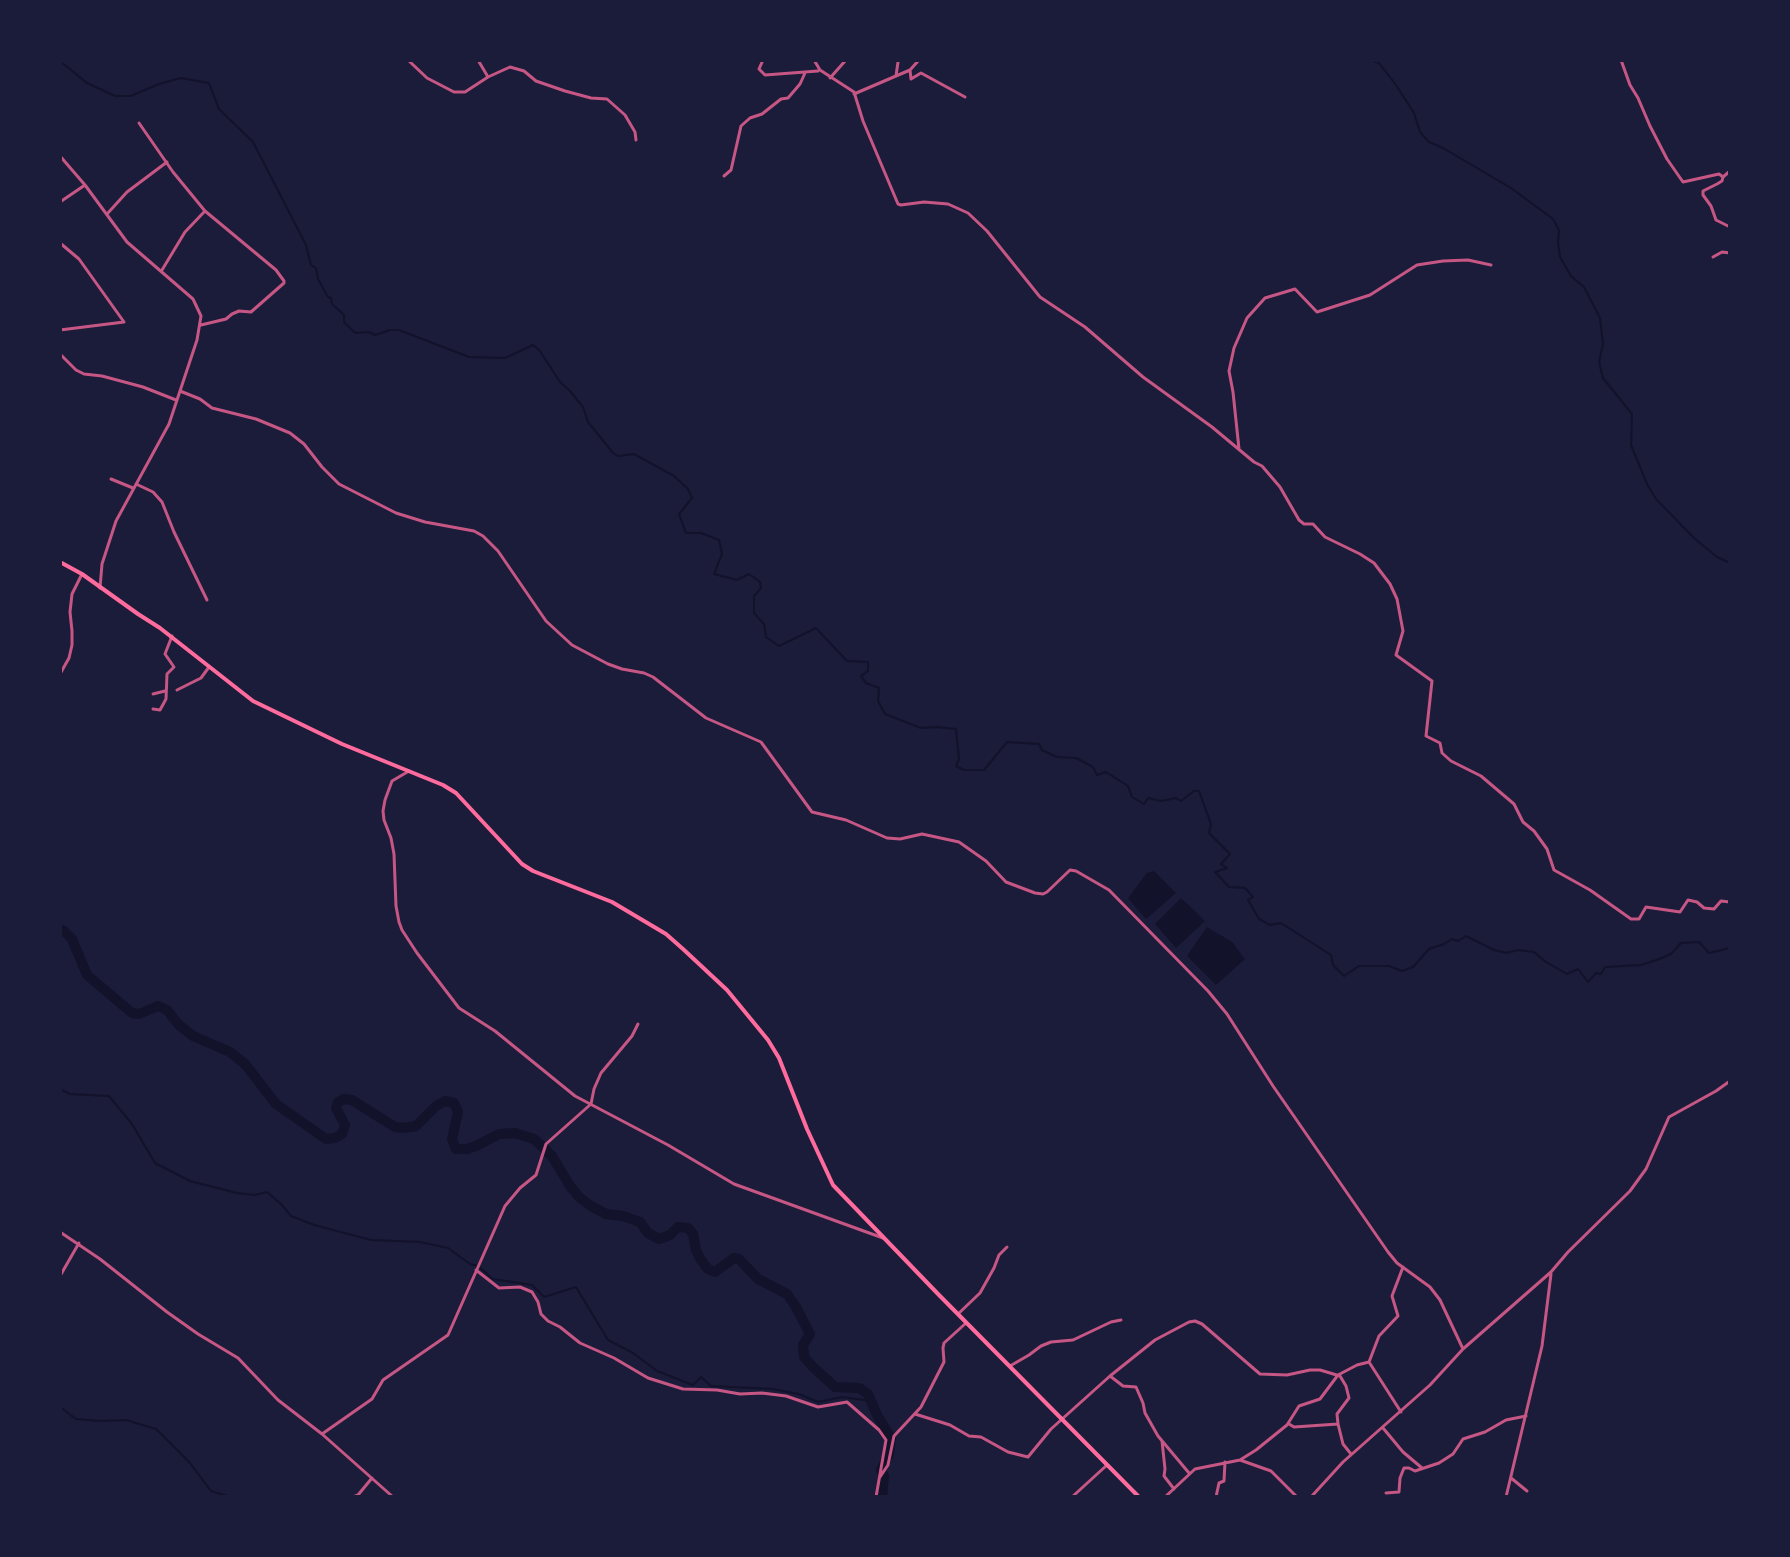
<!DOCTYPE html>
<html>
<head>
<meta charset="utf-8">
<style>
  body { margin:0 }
  #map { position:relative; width:1790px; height:1557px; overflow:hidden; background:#1b1b3a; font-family:"Work Sans",sans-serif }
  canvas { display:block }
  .frame { position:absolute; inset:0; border:62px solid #1b1b3a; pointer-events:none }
</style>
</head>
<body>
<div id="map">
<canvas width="1790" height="1557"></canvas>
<div class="frame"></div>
</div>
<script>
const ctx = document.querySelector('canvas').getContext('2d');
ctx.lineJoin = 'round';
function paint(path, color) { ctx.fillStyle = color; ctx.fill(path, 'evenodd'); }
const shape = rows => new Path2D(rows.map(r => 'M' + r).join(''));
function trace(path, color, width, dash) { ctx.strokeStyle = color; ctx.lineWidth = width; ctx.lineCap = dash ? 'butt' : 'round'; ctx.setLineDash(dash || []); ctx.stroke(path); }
paint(shape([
  [1154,871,1176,893,1146,919,1128,898,1147,873],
  [1181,898,1205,921,1176,948,1155,924],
  [1207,927,1232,942,1245,959,1216,985,1187,956]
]), '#12122b');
trace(shape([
  [1370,60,1379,63,1396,85,1414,113,1420,132,1429,142,1443,148,1511,188,1553,219,1559,230,1558,243,1560,257,1571,276,1584,287,1600,318,1603,344,1599,362,1603,378,1632,414,1631,445,1647,484,1656,499,1694,538,1717,557,1730,563],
  [60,61,87,83,115,96,131,96,159,84,181,78,209,83,219,109,253,142,306,245,311,265,316,268,318,279,328,297,331,298,332,304,344,315,344,322,353,331,356,333,369,332,375,335,390,330,399,330,469,357,505,358,533,345,540,351,560,382,570,391,583,407,588,422,613,453,618,456,634,454,674,476,688,489,692,498,679,514,686,533,701,533,719,540,722,554,714,574,737,580,749,574,760,582,761,588,754,596,754,613,764,624,766,637,779,646,816,628,847,661,868,662,868,671,861,676,866,683,879,688,878,701,885,714,921,728,936,727,956,729,959,759,956,766,964,770,984,770,1007,742,1039,744,1042,750,1057,757,1076,758,1093,767,1097,775,1106,772,1128,786,1132,797,1144,804,1148,798,1161,801,1176,798,1181,801,1194,791,1199,791,1211,824,1209,833,1230,854,1221,864,1227,868,1215,872,1229,887,1245,888,1253,897,1248,900,1259,919,1270,925,1281,923,1331,955,1333,965,1344,976,1359,966,1389,966,1402,971,1413,967,1429,949,1444,944,1452,939,1458,941,1466,936,1494,950,1506,953,1518,950,1534,952,1546,962,1567,974,1578,969,1588,982,1596,973,1601,974,1605,967,1641,965,1657,960,1671,954,1681,943,1699,942,1709,953,1730,948],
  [60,1089,70,1094,109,1096,132,1124,155,1163,190,1181,237,1193,255,1195,267,1192,281,1204,291,1216,314,1225,371,1240,420,1242,448,1248,470,1264,478,1266,493,1279,532,1285,544,1297,576,1287,608,1340,633,1353,657,1371,693,1385,701,1377,711,1386,773,1389,799,1394,818,1402,842,1397,871,1401],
  [60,1407,76,1419,101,1421,126,1420,156,1429,190,1463,211,1491,231,1497]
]), '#12122b', 2);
trace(shape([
  [60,929,64,931,72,939,87,975,132,1013,139,1014,158,1006,167,1010,179,1025,193,1036,230,1052,245,1064,276,1104,326,1139,335,1138,342,1134,345,1125,336,1108,338,1102,344,1099,352,1100,395,1127,403,1128,416,1126,436,1106,445,1101,454,1103,458,1112,452,1139,456,1149,467,1149,476,1146,499,1134,515,1133,534,1139,552,1156,570,1186,579,1197,591,1206,606,1214,623,1216,640,1222,648,1233,659,1239,670,1235,678,1227,688,1228,693,1234,696,1250,701,1260,708,1269,715,1272,734,1258,739,1259,758,1279,787,1294,796,1307,810,1334,803,1345,804,1357,812,1366,835,1387,859,1388,868,1394,877,1415,891,1438,889,1454,881,1470,884,1476,882,1497]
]), '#12122b', 10);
trace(shape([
  [408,60,427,78,454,92,465,92,488,77,510,67,524,71,536,81,565,91,591,98,607,99,625,115,635,132,636,140],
  [478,60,488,77],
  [763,60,759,69,765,75,818,71],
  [814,60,820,70,854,92,863,121,898,204,901,205,924,202,948,204,968,213,987,231,1040,297,1085,327,1143,377,1212,427,1254,462,1262,466,1280,487,1299,520,1304,524,1313,524,1325,537,1360,554,1374,563,1390,584,1397,599,1403,631,1396,655,1432,681,1426,736,1440,743,1442,753,1451,761,1481,776,1514,804,1523,822,1534,831,1547,849,1554,870,1590,890,1631,919,1639,919,1646,907,1680,912,1688,900,1697,902,1704,908,1714,909,1721,901,1730,902],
  [1621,60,1630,85,1638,98,1650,126,1667,159,1683,182,1719,174,1723,177,1730,171],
  [910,70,911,79,921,73,965,97],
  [896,76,898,62],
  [830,78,846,60],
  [854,94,910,70,919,60],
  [139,123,173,172,205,211],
  [60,156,85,185,127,242,193,299,201,316,197,340,169,424,116,521,102,564,100,588],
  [724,176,731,170,741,126,750,118,762,114,781,99,788,98,800,84,805,73],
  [1723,177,1722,181,1717,184,1703,191,1703,195,1711,206,1716,220,1730,227],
  [60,202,85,185],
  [107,214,127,192,167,162],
  [60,243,79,259,124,322,60,330],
  [1713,257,1722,252,1730,253],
  [162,270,185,232,205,211,276,270,284,281,284,283,251,312,239,311,232,314,226,319,201,325],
  [60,354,76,370,84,374,102,376,143,387,176,400],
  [180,391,200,399,212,408,256,419,290,433,304,444,322,467,339,484,396,513,425,522,474,531,483,536,498,551,546,621,572,645,608,664,622,669,644,673,653,677,706,718,761,742,812,812,846,820,887,838,900,839,922,834,959,842,986,861,1006,882,1035,893,1043,894,1047,892,1070,870,1076,871,1109,890,1208,991,1227,1014,1273,1086,1388,1252,1397,1263,1430,1287,1440,1300,1463,1349],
  [1239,449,1233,392,1229,371,1234,348,1247,318,1265,298,1295,289,1317,312,1370,295,1417,265,1443,261,1468,260,1491,265],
  [111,479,133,488],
  [136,484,153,492,162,502,174,532,207,600],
  [60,674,69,658,72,645,72,631,70,612,72,594,82,574],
  [177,690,201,678,209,667],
  [153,694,165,691],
  [153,709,160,710,166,699,167,674,174,667,165,654,172,636],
  [409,771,392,781,385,800,383,811,384,820,391,838,394,854,396,906,399,922,402,930,417,953,459,1008,495,1031,575,1096,668,1145,734,1184,883,1238],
  [60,1232,100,1259,167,1312,198,1334,238,1358,278,1400,322,1434,393,1497],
  [476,1270,499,1288,520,1287,532,1292,538,1302,541,1314,548,1321,560,1327,580,1343,614,1358,648,1378,683,1389,717,1390,740,1394,762,1393,786,1396,818,1407,847,1402,879,1430,886,1440,876,1497],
  [60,1276,79,1243],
  [958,1314,980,1293,994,1268,999,1255,1007,1247],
  [1010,1366,1029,1355,1041,1346,1051,1342,1073,1340,1111,1322,1121,1320],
  [1110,1376,1123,1386,1136,1387,1143,1403,1145,1413,1158,1436,1189,1473],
  [1401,1412,1369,1362,1379,1336,1398,1316,1392,1296,1403,1267],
  [915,1414,950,1425,969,1436,981,1437,1008,1452,1028,1457,1051,1429,1110,1376,1155,1340,1189,1322,1195,1321,1202,1324,1260,1374,1287,1375,1310,1370,1320,1370,1340,1376,1346,1386,1349,1398,1337,1414,1338,1424],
  [1289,1424,1294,1427,1338,1424,1343,1444,1351,1454],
  [1383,1428,1403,1452,1422,1468],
  [322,1434,372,1399,383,1380,448,1335,505,1206,520,1188,536,1175,546,1144,591,1104,594,1089,601,1073,632,1036,638,1024],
  [1162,1441,1165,1469,1164,1476,1174,1489],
  [1240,1460,1271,1471,1297,1497],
  [880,1477,888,1465,894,1436,921,1407,944,1362,943,1348,944,1343,966,1323],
  [1511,1478,1527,1491],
  [1386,1493,1399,1492,1400,1478,1404,1468,1409,1468,1415,1471,1439,1463,1453,1454,1463,1439,1485,1432,1506,1420,1526,1416],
  [353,1497,358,1495,372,1478],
  [1072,1497,1107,1465],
  [1165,1497,1195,1469,1240,1460,1256,1450,1287,1425,1299,1406,1320,1399,1338,1375,1357,1365,1369,1362],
  [1216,1497,1219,1483,1224,1481,1225,1462],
  [1311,1497,1343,1462,1430,1385,1463,1349,1551,1272,1568,1252,1630,1191,1646,1169,1669,1117,1716,1091,1730,1081],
  [1506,1497,1542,1346,1551,1274]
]), '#c65784', 3);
trace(shape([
  [60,562,82,574,138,614,160,628,253,701,342,744,443,785,456,793,522,864,533,871,612,902,666,934,683,949,727,990,768,1040,779,1058,807,1129,833,1185,939,1295,1139,1497]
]), '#ff6b9d', 4);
</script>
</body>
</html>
